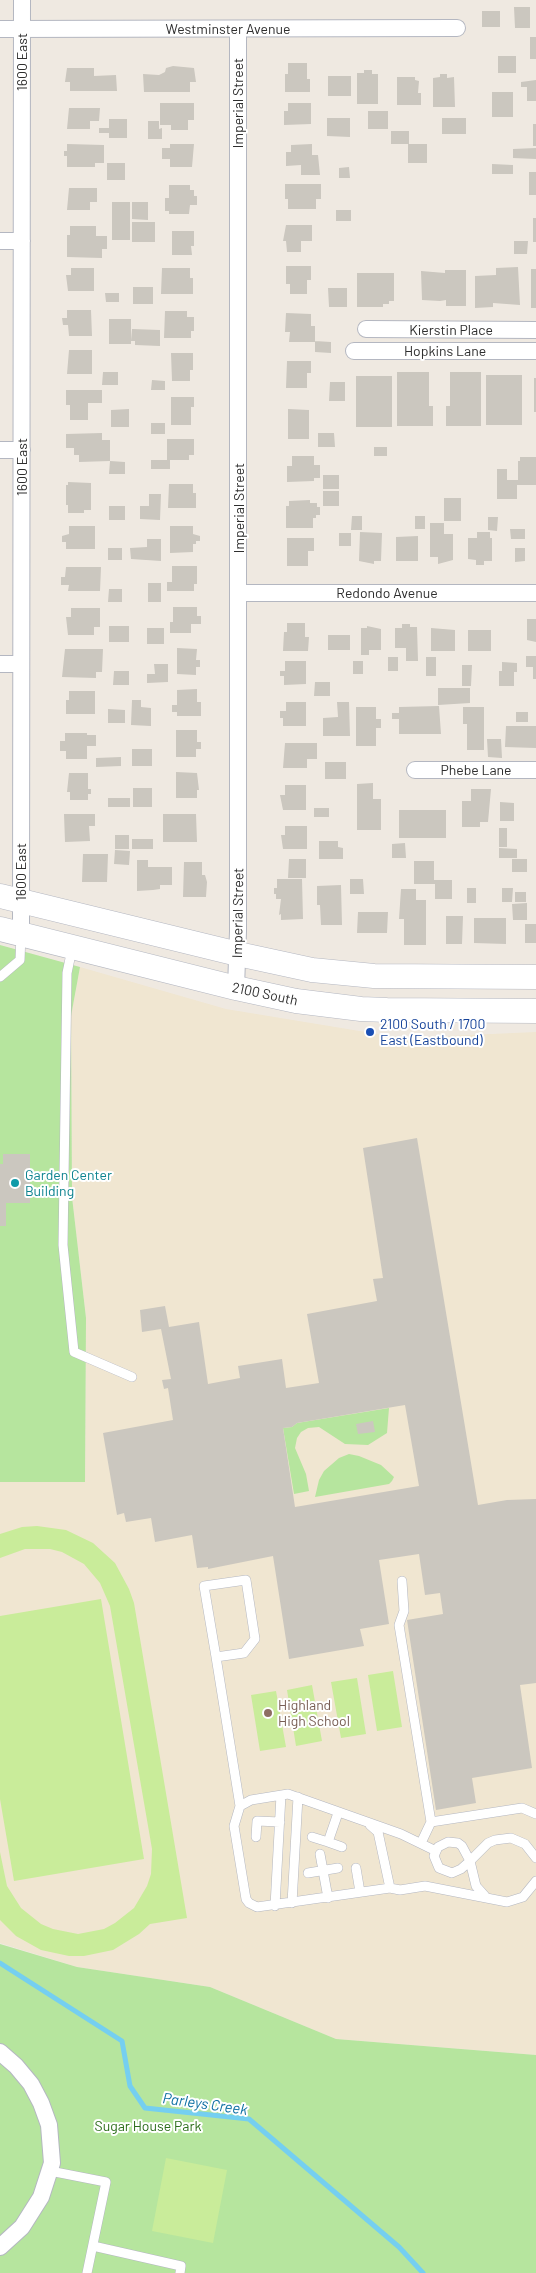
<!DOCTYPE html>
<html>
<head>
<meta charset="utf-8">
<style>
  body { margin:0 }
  canvas { display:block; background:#efe9e1 }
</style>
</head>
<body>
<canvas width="536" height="2273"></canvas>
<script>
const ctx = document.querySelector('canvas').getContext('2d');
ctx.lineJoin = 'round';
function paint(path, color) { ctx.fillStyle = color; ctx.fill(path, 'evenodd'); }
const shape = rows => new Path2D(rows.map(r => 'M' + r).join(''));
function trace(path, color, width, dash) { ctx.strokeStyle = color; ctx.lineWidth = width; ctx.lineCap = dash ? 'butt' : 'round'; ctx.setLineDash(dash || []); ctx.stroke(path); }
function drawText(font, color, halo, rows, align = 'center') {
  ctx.font = font + ' Barlow,sans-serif'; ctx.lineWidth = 4; ctx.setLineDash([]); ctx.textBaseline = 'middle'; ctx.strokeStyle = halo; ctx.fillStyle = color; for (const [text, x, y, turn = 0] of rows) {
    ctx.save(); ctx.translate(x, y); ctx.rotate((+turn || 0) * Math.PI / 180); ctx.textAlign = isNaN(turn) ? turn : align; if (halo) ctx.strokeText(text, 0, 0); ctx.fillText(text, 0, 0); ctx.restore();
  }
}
paint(shape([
  [80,967,226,1009,402,1038,536,1032,536,2055,336,2039,210,1987,77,1967,0,1943,0,1480,85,1482,86,1318,72,1197,71,1016]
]), '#f0e6d1');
paint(shape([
  [0,945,80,967,71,1016,72,1197,86,1318,85,1482,0,1482],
  [389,1408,387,1433,368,1445,345,1444,319,1427,308,1428,301,1432,297,1438,295,1448,306,1474,309,1491,294,1494,283,1428,292,1427,297,1423],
  [349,1454,359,1456,381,1465,394,1477,392,1481,389,1484,315,1497,319,1480,324,1471,339,1458],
  [0,1944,77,1967,210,1987,336,2039,536,2055,536,2273,0,2273]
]), '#b6e59e');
paint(shape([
  [37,1526,66,1530,93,1543,115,1563,129,1589,134,1603,187,1918,150,1924,139,1934,113,1950,84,1956,69,1956,41,1950,16,1936,0,1920,0,1852,7,1886,21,1908,41,1924,53,1929,78,1934,104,1929,115,1923,134,1908,147,1886,151,1874,152,1849,110,1606,100,1583,84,1564,62,1552,50,1549,25,1549,0,1558,0,1534,22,1527],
  [101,1599,144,1859,14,1881,0,1799,0,1616],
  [393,1671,402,1727,377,1731,368,1675],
  [357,1678,366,1734,341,1738,331,1682],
  [312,1685,322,1741,296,1746,287,1690],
  [276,1691,286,1747,260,1751,251,1695],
  [166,2158,227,2170,213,2243,152,2231]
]), '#c9ec9a');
trace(shape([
  [0,1963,122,2041,130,2086,145,2108,249,2119,399,2247,423,2273]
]), '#75cff0', 5);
paint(shape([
  [514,7,530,7,530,28,515,28],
  [482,11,500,11,500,27,482,27],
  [530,37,536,37,536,59,530,59],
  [498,56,516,56,516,73,498,73],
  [288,63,307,63,307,79,310,79,310,92,285,92,285,74,288,74],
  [173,66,194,68,196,82,190,82,190,92,144,92,143,74,159,75,165,72,166,68],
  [67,68,94,68,94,76,116,75,117,91,70,91,70,82,65,82],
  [364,70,372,70,372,74,378,74,378,104,357,104,357,73,364,73],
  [440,74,447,74,447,78,454,77,455,107,433,107,433,78,440,77],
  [328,76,351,76,351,96,328,96],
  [397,77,415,77,415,80,419,81,418,93,421,93,421,105,397,105],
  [536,80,536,101,527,101,527,87,521,87,521,82],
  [492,92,513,92,513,117,492,117],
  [160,103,194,103,194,120,188,120,188,130,171,130,171,125,160,125],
  [288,103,311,103,311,124,284,125,284,111,288,111],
  [69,108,100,108,99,121,90,121,90,129,67,129],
  [368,111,388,111,388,129,368,129],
  [327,118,350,118,350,137,327,136],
  [442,118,466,118,466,134,442,134],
  [109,119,127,119,127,138,109,138,109,133,99,133,99,128,109,128],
  [148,121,159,121,159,129,162,128,162,139,148,139],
  [533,124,536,124,536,146,533,146],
  [391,131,409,131,409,144,391,144],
  [67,144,104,145,104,163,95,163,95,167,67,167,67,156,64,156,64,151,67,151],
  [170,144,194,144,192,167,170,167,170,159,162,159,162,148,170,148],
  [312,144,312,155,318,155,320,175,301,175,301,165,286,166,286,152,291,152,291,145],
  [408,144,427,144,427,163,408,163],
  [536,148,536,159,513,158,513,149],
  [107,163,125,163,125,180,107,180],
  [492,164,513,165,513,174,492,174],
  [349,167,350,178,339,178,339,168],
  [529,172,536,172,536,195,529,195],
  [285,184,321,184,321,199,316,199,316,209,288,209,288,199,285,199],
  [169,185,190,185,190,190,194,190,194,196,197,196,197,205,190,205,189,214,169,214,169,211,165,211,165,198,169,198],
  [69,188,97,188,97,202,90,202,90,210,67,210],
  [112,202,130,202,130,240,112,240],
  [132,202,148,202,148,220,132,219],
  [336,210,351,210,351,221,336,221],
  [533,218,536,218,536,242,533,242],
  [132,222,155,222,155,242,132,242],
  [286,225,312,225,312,241,301,241,301,252,287,252,286,241,283,241],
  [70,226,96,226,96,236,107,236,107,249,102,249,102,258,67,257,67,235,70,235],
  [172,231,194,231,194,246,191,246,192,255,172,255],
  [514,241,528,241,527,254,514,254],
  [286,266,311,266,311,280,307,280,307,294,290,294,290,284,286,284],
  [518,267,520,305,493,303,493,307,475,308,475,276,496,275,496,268],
  [71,268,94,268,94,291,68,291,66,275,71,275],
  [162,268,190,268,190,278,193,278,193,294,161,294],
  [531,269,536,269,536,308,531,308],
  [445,270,466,270,466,306,446,306,446,300,440,301,422,300,421,271,445,273],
  [357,273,394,273,394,301,389,301,389,304,383,304,383,307,357,307],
  [133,287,153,287,153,304,133,304],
  [328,288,347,288,347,307,329,307],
  [105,293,119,293,119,302,106,302],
  [67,310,91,310,92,336,69,336,68,325,63,325,62,318,67,318],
  [165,311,187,311,187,317,194,317,194,331,191,331,191,338,164,338],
  [286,313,311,314,311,326,315,326,315,342,289,342,290,332,285,332],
  [109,319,131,319,131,344,109,344],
  [132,329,160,330,160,346,135,345,135,341,131,341],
  [315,341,331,342,331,353,315,352],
  [69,350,92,350,92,374,67,374],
  [171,353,193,353,193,370,190,370,190,381,172,381],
  [287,361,311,361,311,373,307,373,307,388,286,388],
  [103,372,118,372,118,385,102,385],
  [397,372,429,372,429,406,433,406,433,426,397,426],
  [450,372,481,372,481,426,446,426,446,406,450,406],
  [486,375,522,375,522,425,486,425],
  [356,376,392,376,392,427,356,427],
  [534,378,536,378,536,412,534,412],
  [152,380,165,381,165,390,151,390],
  [330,382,345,382,345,401,329,401],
  [66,390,102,390,102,403,88,403,88,420,70,420,70,405,66,405],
  [171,397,194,397,194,407,191,407,191,425,171,425],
  [129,409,129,427,111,427,111,410],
  [288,409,309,410,309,439,288,439],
  [151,423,165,423,165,434,151,434],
  [102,433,102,440,110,440,110,461,125,462,125,474,109,474,110,461,79,462,79,455,74,455,74,448,66,448,66,434],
  [318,433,334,433,335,447,318,447],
  [167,439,194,439,194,455,189,455,189,460,170,460,170,469,151,469,151,460,167,460],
  [374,447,387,447,387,456,374,456],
  [292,456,314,456,314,465,320,465,320,478,314,478,314,481,287,482,287,466,292,466],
  [520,457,536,457,536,485,517,485,517,499,497,499,497,469,507,469,507,480,518,480,518,461,520,461],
  [323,475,339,475,339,489,323,489],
  [68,482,91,483,91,510,84,510,84,513,68,513,68,505,66,505,66,485,68,485],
  [169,484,193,484,193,493,196,493,196,508,168,508],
  [323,491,339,491,339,506,323,506],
  [149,494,161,494,160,520,140,519,140,506,149,506],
  [444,498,461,498,461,521,444,521],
  [310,500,310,503,317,503,317,507,320,507,320,515,316,515,316,518,313,518,313,528,286,528,286,506,289,506,289,501],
  [109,506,125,506,125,520,109,520],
  [352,516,362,516,362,530,351,530],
  [415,516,425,516,425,529,415,529],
  [488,517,498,517,497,531,488,530],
  [430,523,444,523,444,534,453,534,453,560,438,564,438,557,430,557],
  [69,526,95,526,95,549,66,549,66,542,62,542,62,536,69,534],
  [170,526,193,526,193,534,200,536,200,541,196,541,196,544,193,544,193,552,170,553],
  [510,529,525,529,525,539,511,539],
  [360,532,382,533,381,561,374,561,374,564,359,561],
  [477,532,490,532,490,538,492,538,492,561,484,561,484,565,476,565,476,560,468,559,468,538,477,538],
  [339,533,351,533,351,546,339,546],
  [418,536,418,561,396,561,396,537],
  [287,538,314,538,314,551,308,551,308,566,287,566],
  [147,539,161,539,161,561,131,559,130,548,147,547],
  [108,548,122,548,122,560,108,560],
  [515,548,525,548,525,561,515,562],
  [172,566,197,566,197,584,194,584,194,591,167,591,167,582,172,582],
  [66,567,101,567,100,591,68,591,69,585,61,585,61,577,65,577],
  [148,583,161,583,161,602,148,602],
  [109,589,122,589,122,602,108,602],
  [173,607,197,607,197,616,201,616,201,624,191,624,191,633,170,633,170,622,173,622],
  [71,608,100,608,100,627,94,627,94,635,68,635,66,617,71,617],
  [527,619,536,619,536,642,527,640],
  [287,623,305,623,305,637,309,637,308,651,283,651,284,632,287,632],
  [402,624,410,624,410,627,417,627,418,661,406,661,406,648,395,648,395,628,402,628],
  [109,626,129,626,129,642,109,642],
  [367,626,381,629,381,650,369,650,369,655,361,655,361,628,367,628],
  [147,628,164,628,164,644,147,644],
  [431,628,455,630,455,651,431,651],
  [468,630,491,630,491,651,468,651],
  [328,635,350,635,350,650,328,650],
  [177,648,197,649,196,660,200,660,200,667,196,667,196,675,177,674],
  [65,649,103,649,102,672,96,672,96,678,62,677],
  [526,656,536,656,536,679,533,679,533,667,526,667],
  [388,657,398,657,398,671,388,671],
  [426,657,436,657,436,676,426,676],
  [285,661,306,661,306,684,284,685,284,676,280,676,280,671,285,671],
  [353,661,363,661,363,674,353,674],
  [502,662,517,663,517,672,514,672,514,686,499,686,499,671,502,671],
  [154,664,168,664,168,682,147,683,147,674,155,674],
  [462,665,472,665,471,686,462,686],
  [114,671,129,671,129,685,113,685],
  [315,682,330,682,330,696,314,696],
  [438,688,470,688,470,703,438,705],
  [197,689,197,702,201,702,201,716,177,716,177,712,172,712,172,705,177,705,177,690],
  [69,691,95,691,95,714,66,714,66,700,69,700],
  [132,700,141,700,141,707,151,708,151,726,131,725],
  [286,702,306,702,306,726,283,726,283,718,280,718,280,711,286,711],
  [337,702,349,702,350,736,323,736,323,718,338,717],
  [439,706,441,734,399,734,399,719,392,719,392,713,399,713,399,707],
  [356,707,376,707,376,719,381,719,381,728,376,728,376,746,356,746],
  [463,707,484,707,484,750,467,750,467,724,463,724],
  [108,709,125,710,125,723,108,723],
  [516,712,528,712,528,722,516,722],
  [506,726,536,726,536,748,505,747],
  [176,730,197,730,197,742,201,742,201,749,196,749,196,757,176,757],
  [65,733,87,733,87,735,96,735,96,746,87,746,87,759,66,759,66,751,60,751,60,741,65,741],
  [487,739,501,739,502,758,488,757],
  [285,743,317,743,317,759,307,759,307,768,283,768],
  [132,749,152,749,152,766,132,766],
  [121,757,121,766,96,767,96,758],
  [325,762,346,762,346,779,325,779],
  [176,772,197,773,199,790,197,790,197,798,176,798],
  [69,773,88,773,88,789,91,789,91,794,88,794,88,800,70,800,70,792,67,792],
  [373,783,373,799,381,799,381,830,357,830,357,784],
  [285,785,306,785,306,810,283,810,280,795,285,795],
  [133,788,152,788,152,807,133,807],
  [471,789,491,789,488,822,480,822,480,827,462,827,462,801,471,801],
  [108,798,130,798,130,807,108,807],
  [500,802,514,803,514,821,500,821],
  [314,808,329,808,329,817,314,817],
  [399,810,446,810,446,838,399,838],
  [64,814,95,814,95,826,89,826,90,841,65,842],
  [163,814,196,814,197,842,163,842],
  [285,826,307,826,307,849,283,849,281,835,285,835],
  [499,828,507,828,507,847,499,847],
  [115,835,129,835,129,849,115,849],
  [132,839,153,839,153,849,132,849],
  [319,841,338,841,338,847,343,848,343,859,319,859],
  [405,843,406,858,392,858,392,844],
  [499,848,517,849,517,858,499,858],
  [115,850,130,851,129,865,114,864],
  [83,854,108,854,107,882,82,882],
  [289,859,306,859,306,878,288,878],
  [512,859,527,859,527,872,512,872],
  [137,860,148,860,148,867,172,867,172,885,160,885,160,889,153,890,137,891],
  [414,861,434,861,434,880,452,880,452,899,435,899,435,884,414,884],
  [184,862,202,862,202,875,205,875,207,882,206,897,183,897],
  [277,879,302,879,303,919,281,920,281,914,279,915,281,899,276,899,276,894,274,894,274,888,277,888],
  [350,879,363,879,364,894,350,894],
  [341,885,342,925,321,925,320,905,317,905,317,886],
  [467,888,476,888,476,903,467,903],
  [502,888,513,888,512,902,502,902],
  [401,889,416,889,416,900,426,900,426,945,404,945,404,919,399,919],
  [515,892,526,892,526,902,515,902],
  [527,903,527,920,513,920,512,904],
  [358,912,388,912,387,933,357,933],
  [446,916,463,916,462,944,446,944],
  [474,918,506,918,506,944,474,943],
  [525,924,536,924,536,943,525,943],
  [417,1138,478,1505,507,1500,536,1499,536,1683,520,1685,532,1768,472,1778,476,1803,436,1810,407,1620,443,1614,440,1593,425,1595,419,1554,379,1560,389,1624,360,1629,364,1646,289,1659,273,1556,208,1569,208,1567,197,1568,192,1535,155,1542,151,1518,126,1522,124,1513,117,1515,103,1433,173,1420,168,1388,164,1389,162,1380,171,1379,161,1329,142,1332,140,1310,165,1306,169,1327,199,1322,208,1384,240,1378,238,1366,282,1359,286,1388,319,1383,307,1314,377,1301,373,1279,383,1278,363,1148],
  [405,1405,419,1486,295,1507,283,1428,292,1427,297,1423],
  [3,1154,30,1154,30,1203,6,1203,6,1226,0,1226,0,1164,3,1164],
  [373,1421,375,1432,358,1434,356,1424]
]), '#cbc7bf');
const lane = shape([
  [72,949,67,973,63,1245,74,1352,132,1377],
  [0,977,20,960,21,934],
  [402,1581,404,1611,399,1625,431,1822,522,1808,536,1814],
  [216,1657,244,1653,255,1639,246,1580,204,1586,216,1657,240,1806],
  [338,1813,328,1842,342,1847],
  [370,1825,378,1832,390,1888],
  [256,1837,257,1821,280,1822],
  [312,1837,328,1842],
  [448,1842,458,1843,462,1846,470,1861,461,1869,452,1873,439,1868,434,1856,438,1847,448,1842],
  [421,1843,431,1822],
  [436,1851,401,1834,288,1794,251,1800,240,1806,234,1826,246,1899,249,1903,257,1907,390,1888,400,1890,425,1886,507,1902,523,1897,536,1881],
  [320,1854,328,1898],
  [356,1868,360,1892],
  [308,1873,338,1868],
  [485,1896,476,1886,470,1861,488,1843,495,1840,511,1838,525,1844,536,1858],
  [292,1903,298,1797],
  [275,1906,281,1795],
  [50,2171,106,2182,87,2273],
  [93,2246,181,2266,180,2273]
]);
const street = shape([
  [0,29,457,28],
  [0,241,22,241],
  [366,329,536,330],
  [354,351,536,351],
  [0,450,22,450],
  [239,593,536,593],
  [0,664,21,664],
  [415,770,536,770],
  [21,934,22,0],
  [236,988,238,931,238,29],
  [0,2052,16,2066,31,2084,41,2103,49,2125,52,2163,41,2197,22,2227,0,2247]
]);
const secondary = shape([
  [0,896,238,954,312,970,374,976,536,977],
  [0,929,236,988,296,1001,361,1009,387,1010,536,1011]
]);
trace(lane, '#b4b7c1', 10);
trace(street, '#b4b7c1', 18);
trace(secondary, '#b4b7c1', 25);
trace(lane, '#fff', 9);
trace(street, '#fff', 16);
trace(secondary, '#fff', 24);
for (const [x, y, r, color] of [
  [370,1032,5,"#1a4fb4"],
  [15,1183,5,"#0f9aa8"],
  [268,1713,5,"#8d6e63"]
]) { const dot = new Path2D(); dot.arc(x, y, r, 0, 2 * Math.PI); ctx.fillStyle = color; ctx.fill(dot); trace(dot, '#fff', 2); }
drawText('14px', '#2e2e2e', '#fff', [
  ["Westminster Avenue",228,29],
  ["1600 East",22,62,-90],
  ["Imperial Street",238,103,-90],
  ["Kierstin Place",451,330],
  ["Hopkins Lane",445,351],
  ["1600 East",22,467,-90],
  ["Imperial Street",239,508,-90],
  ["Redondo Avenue",387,593],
  ["Phebe Lane",476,770],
  ["1600 East",21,872,-90],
  ["Imperial Street",238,913,-89],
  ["2100 South",265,994,12]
]);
drawText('14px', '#164399', '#fff', [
  ["2100 South / 1700",380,1024],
  ["East (Eastbound)",380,1040]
], 'left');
drawText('14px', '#0d838f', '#fff', [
  ["Garden Center",25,1175],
  ["Building",25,1191]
], 'left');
drawText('14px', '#785e54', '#fff', [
  ["Highland",278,1705],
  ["High School",278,1721]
], 'left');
drawText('14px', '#2c6e1b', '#fff', [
  ["Sugar House Park",148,2126]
]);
drawText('italic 15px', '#0d6fa3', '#fff', [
  ["Parleys Creek",205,2104,8]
]);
</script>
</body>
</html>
